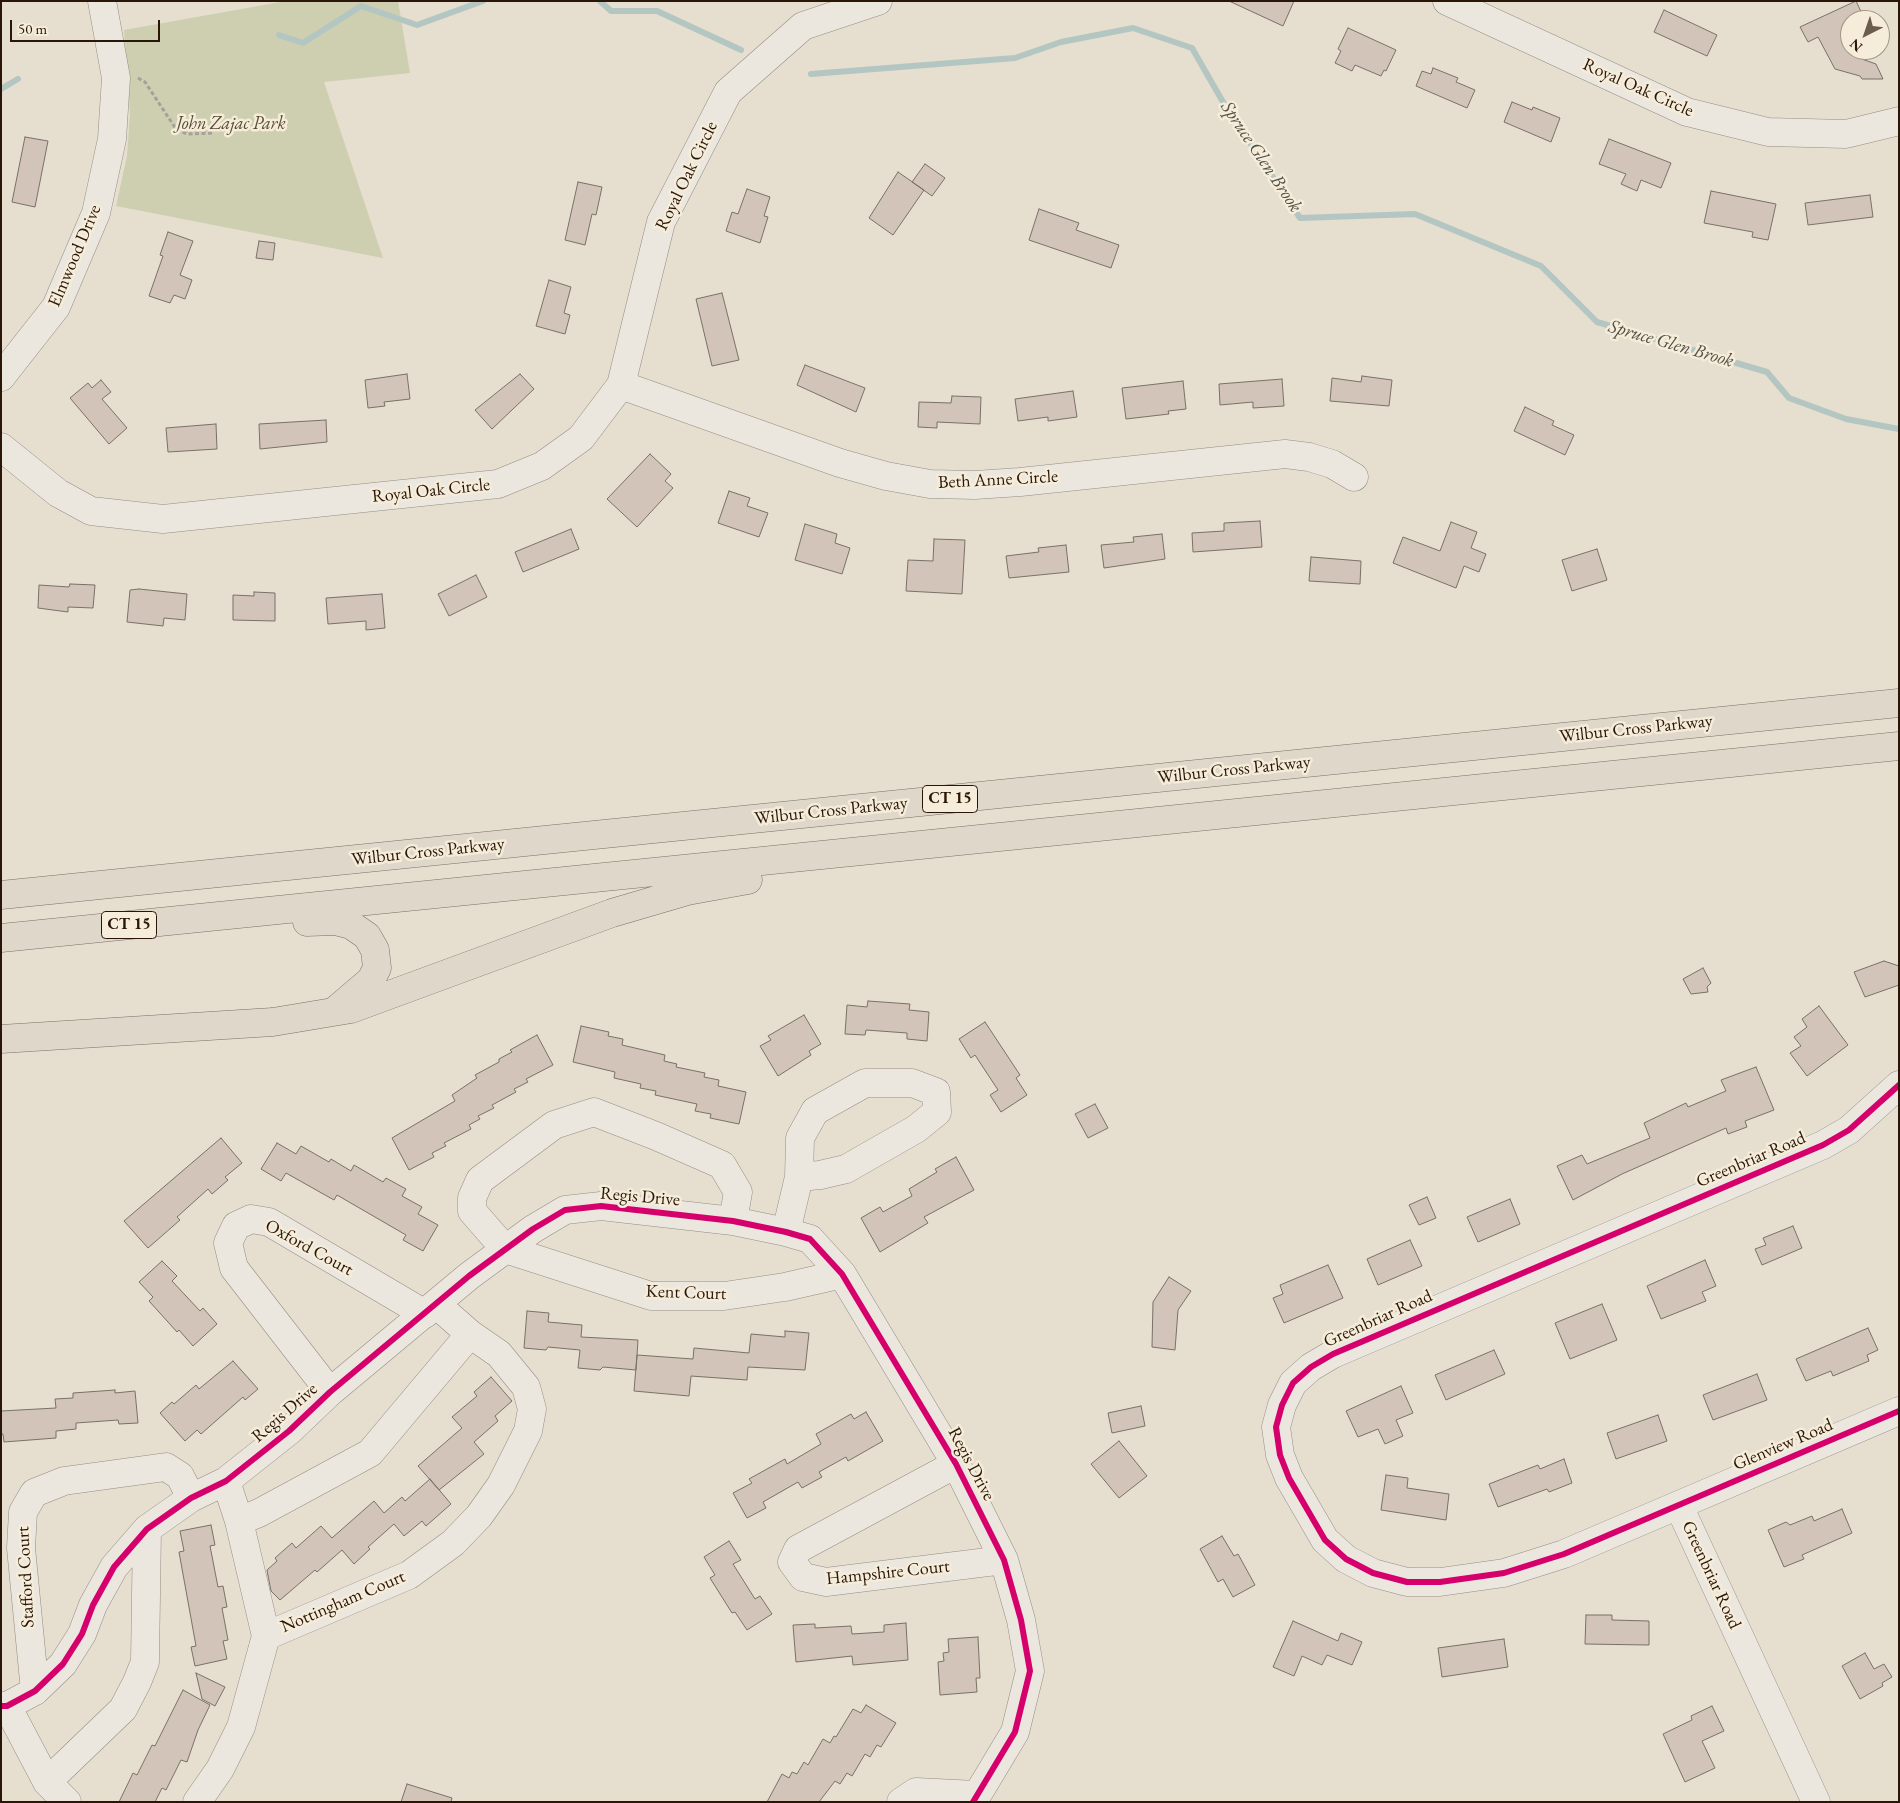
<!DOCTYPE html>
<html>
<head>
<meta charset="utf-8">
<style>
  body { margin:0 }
  #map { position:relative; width:1900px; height:1803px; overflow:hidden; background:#e6decf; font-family:"EB Garamond",serif }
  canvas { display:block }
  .frame { position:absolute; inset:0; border:2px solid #2a1609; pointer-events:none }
  .north { position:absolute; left:1840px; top:10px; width:50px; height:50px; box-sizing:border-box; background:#f5ecd9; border:1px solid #a49686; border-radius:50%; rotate:221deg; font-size:14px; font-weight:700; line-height:20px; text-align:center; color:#2a1609 }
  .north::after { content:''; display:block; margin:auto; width:18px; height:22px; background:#6c5c4e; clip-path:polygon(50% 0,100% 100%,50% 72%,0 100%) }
  .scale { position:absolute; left:10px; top:20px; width:150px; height:22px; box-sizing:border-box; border:2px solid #2a1609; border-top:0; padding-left:6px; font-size:15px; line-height:18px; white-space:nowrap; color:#2a1609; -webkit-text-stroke:4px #f5ecd9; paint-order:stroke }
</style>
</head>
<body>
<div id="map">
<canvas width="1900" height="1803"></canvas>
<div class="frame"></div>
<div class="north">N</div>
<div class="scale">50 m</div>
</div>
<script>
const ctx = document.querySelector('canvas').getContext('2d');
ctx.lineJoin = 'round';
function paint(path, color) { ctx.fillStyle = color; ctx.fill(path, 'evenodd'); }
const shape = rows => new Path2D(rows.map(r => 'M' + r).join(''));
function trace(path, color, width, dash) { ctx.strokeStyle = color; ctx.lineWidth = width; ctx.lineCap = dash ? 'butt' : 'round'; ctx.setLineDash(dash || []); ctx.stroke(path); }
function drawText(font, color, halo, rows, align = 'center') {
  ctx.font = font + ' "EB Garamond",serif'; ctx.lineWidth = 5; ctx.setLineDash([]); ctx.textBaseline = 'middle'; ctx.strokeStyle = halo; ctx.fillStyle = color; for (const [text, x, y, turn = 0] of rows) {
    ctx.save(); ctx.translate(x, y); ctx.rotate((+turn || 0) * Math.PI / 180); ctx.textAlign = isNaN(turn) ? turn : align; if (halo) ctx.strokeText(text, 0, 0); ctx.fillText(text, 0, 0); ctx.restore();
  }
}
paint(shape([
  [286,1,398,1,410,73,324,82,383,258,116,206,127,156,130,113,124,30]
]), '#cdcfb0');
trace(shape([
  [600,1,611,11,657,11,741,50],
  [279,35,303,43,361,6,417,25,483,1],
  [811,74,1015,58,1061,42,1133,28,1192,48,1223,102,1300,218,1415,214,1541,266,1597,322,1767,372,1789,398,1846,419,1899,429],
  [1,89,18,79]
]), '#b3c6c2', 6);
const building = shape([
  [1229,1,1294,1,1283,26,1229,1],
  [1856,1,1865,20,1850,20,1850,50,1855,50,1859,58,1876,64,1883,79,1862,79,1860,76,1835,69,1818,37,1808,42,1800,27,1856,1],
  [1664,10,1717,35,1707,56,1654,32,1664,10],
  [1348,28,1396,50,1386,71,1384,70,1381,76,1355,65,1352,71,1335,63,1341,51,1338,49,1348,28],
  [1433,68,1458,78,1456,82,1475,90,1467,108,1416,86,1422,71,1431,74,1433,68],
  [1512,102,1532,110,1533,107,1560,118,1551,142,1504,122,1512,102],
  [25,137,48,141,35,207,12,202,25,137],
  [1609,139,1671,163,1661,188,1641,180,1637,191,1621,184,1626,174,1599,164,1609,139],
  [925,164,945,178,932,196,912,182,925,164],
  [898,172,924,190,893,235,869,218,898,172],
  [578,182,602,187,596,215,592,214,585,245,565,240,578,182],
  [747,189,770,197,764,216,768,217,760,243,726,231,732,212,738,214,747,189],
  [1711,191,1776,204,1768,240,1752,237,1753,232,1704,223,1711,191],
  [1870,195,1873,217,1808,225,1805,203,1870,195],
  [1039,209,1079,223,1076,230,1119,245,1111,268,1029,240,1039,209],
  [168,232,193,241,180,275,192,280,185,299,174,295,170,303,149,296,163,256,160,255,168,232],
  [259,241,275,243,273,260,256,258,259,241],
  [549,280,571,287,564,313,570,315,565,334,536,326,549,280],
  [722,293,739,360,712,366,696,299,722,293],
  [805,365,865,388,856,412,797,385,805,365],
  [407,374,410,399,384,402,385,406,368,408,365,380,407,374],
  [520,374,534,389,492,429,475,410,520,374],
  [1362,376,1392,380,1389,406,1330,401,1332,378,1361,382,1362,376],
  [1282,379,1284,406,1253,408,1253,402,1220,405,1219,384,1282,379],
  [101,380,111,392,102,399,127,428,109,444,70,398,88,383,92,388,101,380],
  [1183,381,1186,409,1168,411,1169,414,1126,419,1122,388,1183,381],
  [1073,391,1077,417,1048,421,1048,417,1018,421,1015,399,1073,391],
  [952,396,981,397,980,424,937,422,937,428,918,427,919,402,951,403,952,396],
  [1525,407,1554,421,1552,425,1574,435,1565,455,1514,431,1525,407],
  [326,420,327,442,260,449,259,424,326,420],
  [216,424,217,449,168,452,166,428,216,424],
  [650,454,671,474,665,481,673,488,637,527,607,499,650,454],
  [729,491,750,498,747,506,768,513,759,537,718,523,729,491],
  [1260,521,1262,547,1193,552,1192,533,1224,531,1224,523,1260,521],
  [1451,522,1477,532,1471,548,1486,554,1479,572,1464,566,1456,588,1393,563,1403,537,1440,551,1451,522],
  [805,524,837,534,835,543,850,548,842,574,795,560,805,524],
  [571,529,579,549,523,572,515,552,571,529],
  [1162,534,1165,559,1104,568,1101,545,1134,542,1133,537,1162,534],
  [934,539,965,540,962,594,906,591,908,560,933,561,934,539],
  [1066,545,1069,572,1009,578,1006,556,1039,552,1038,548,1066,545],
  [1597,549,1607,580,1572,591,1562,560,1597,549],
  [1311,557,1361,561,1360,584,1309,581,1311,557],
  [476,575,487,597,449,616,438,594,476,575],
  [70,584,95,585,93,608,68,607,68,612,38,608,39,585,69,587,70,584],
  [139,589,187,594,185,620,164,618,163,626,127,622,130,590,139,589],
  [254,592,275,593,275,621,233,620,233,595,254,596,254,592],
  [382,594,385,628,366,630,366,621,328,624,326,598,382,594],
  [1884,961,1899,966,1899,985,1865,997,1854,972,1884,961],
  [1703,968,1711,983,1707,987,1708,992,1691,994,1683,979,1703,968],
  [868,1001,910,1004,909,1010,929,1012,927,1041,907,1039,907,1033,866,1030,865,1035,845,1034,847,1005,867,1007,868,1001],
  [1819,1006,1848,1045,1807,1076,1790,1053,1801,1046,1794,1037,1807,1027,1802,1019,1819,1006],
  [804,1015,821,1044,809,1051,811,1055,778,1076,760,1046,771,1040,768,1036,804,1015],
  [985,1022,1020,1075,1016,1078,1027,1095,1001,1112,990,1095,998,1090,975,1055,971,1058,959,1039,985,1022],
  [581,1026,609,1032,608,1036,623,1039,622,1045,665,1055,664,1061,677,1064,676,1067,705,1073,704,1077,719,1080,718,1086,746,1092,739,1124,710,1118,711,1114,695,1111,697,1104,655,1095,656,1091,640,1088,641,1084,614,1078,615,1072,573,1062,581,1026],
  [537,1035,553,1065,526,1079,528,1082,514,1089,516,1092,492,1105,494,1108,478,1116,480,1119,469,1125,471,1129,444,1143,446,1146,432,1153,434,1157,409,1170,392,1138,455,1101,452,1095,477,1078,475,1075,499,1062,499,1059,512,1052,510,1050,537,1035],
  [1756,1067,1774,1110,1745,1121,1747,1127,1728,1134,1726,1128,1622,1174,1573,1200,1557,1166,1582,1155,1587,1164,1650,1138,1644,1123,1686,1103,1688,1107,1726,1091,1721,1080,1756,1067],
  [1095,1104,1108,1128,1088,1138,1075,1114,1095,1104],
  [221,1138,242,1163,225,1177,228,1180,212,1194,208,1189,177,1217,180,1220,148,1248,124,1221,221,1138],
  [277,1143,296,1154,301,1146,329,1162,331,1159,351,1171,354,1165,383,1182,386,1178,406,1189,402,1196,422,1207,418,1214,438,1225,423,1251,403,1240,406,1235,337,1195,334,1200,286,1173,281,1181,261,1169,277,1143],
  [956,1157,974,1190,924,1217,928,1223,880,1252,861,1218,880,1207,883,1212,912,1196,909,1189,937,1172,935,1169,956,1157],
  [1427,1197,1436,1218,1419,1225,1409,1205,1427,1197],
  [1510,1199,1520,1224,1478,1242,1467,1217,1510,1199],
  [1793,1226,1802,1248,1762,1265,1755,1249,1766,1245,1763,1238,1793,1226],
  [1410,1240,1422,1266,1378,1285,1367,1259,1410,1240],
  [1705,1260,1716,1286,1702,1292,1706,1301,1661,1319,1647,1286,1705,1260],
  [162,1261,177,1276,172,1281,200,1311,203,1308,217,1324,193,1346,179,1330,177,1332,149,1301,153,1297,139,1282,162,1261],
  [1328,1265,1343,1298,1284,1323,1273,1298,1283,1294,1280,1285,1328,1265],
  [1169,1277,1191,1291,1178,1310,1175,1350,1152,1347,1153,1302,1169,1277],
  [1602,1304,1617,1340,1570,1359,1555,1323,1602,1304],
  [527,1311,549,1313,548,1322,582,1325,581,1337,638,1340,636,1370,603,1367,600,1370,578,1368,580,1350,548,1347,546,1350,524,1348,527,1311],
  [1868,1328,1878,1350,1867,1355,1869,1361,1833,1376,1831,1371,1806,1381,1796,1359,1868,1328],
  [785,1331,809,1333,805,1370,748,1367,747,1380,691,1376,689,1396,634,1391,637,1355,693,1359,694,1348,749,1353,751,1334,785,1337,785,1331],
  [1494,1350,1505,1374,1446,1400,1435,1375,1494,1350],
  [233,1361,258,1389,245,1400,243,1397,201,1434,197,1430,185,1441,160,1413,172,1402,174,1404,196,1385,199,1389,233,1361],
  [1757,1374,1767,1400,1713,1420,1703,1395,1757,1374],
  [491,1377,512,1401,495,1416,498,1421,474,1442,484,1454,439,1490,418,1466,462,1428,452,1417,477,1396,474,1392,491,1377],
  [1401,1386,1413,1413,1396,1420,1403,1436,1385,1444,1378,1429,1358,1437,1346,1411,1401,1386],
  [115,1390,115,1393,135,1391,138,1423,119,1424,118,1420,76,1423,76,1429,56,1431,56,1438,4,1442,3,1434,1,1434,1,1411,56,1408,55,1399,73,1398,73,1393,115,1390],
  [1141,1406,1145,1426,1112,1433,1108,1413,1141,1406],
  [866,1412,883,1441,848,1461,846,1457,819,1472,822,1477,802,1488,798,1482,763,1502,766,1508,747,1518,733,1493,752,1483,749,1479,785,1459,787,1464,821,1444,816,1434,851,1414,854,1419,866,1412],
  [1658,1415,1667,1441,1616,1459,1607,1433,1658,1415],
  [1119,1441,1147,1476,1119,1498,1091,1464,1119,1441],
  [1564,1459,1572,1483,1549,1492,1547,1489,1498,1507,1489,1484,1538,1465,1540,1469,1564,1459],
  [1386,1475,1408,1478,1407,1488,1449,1494,1446,1520,1381,1510,1386,1475],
  [430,1479,451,1504,426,1526,422,1521,404,1536,394,1524,368,1547,370,1549,354,1564,342,1550,317,1572,315,1570,280,1600,271,1591,267,1570,277,1561,275,1558,292,1543,296,1548,321,1526,332,1538,374,1501,384,1513,402,1497,405,1501,430,1479],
  [1842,1509,1852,1533,1802,1555,1804,1559,1784,1567,1768,1530,1786,1522,1790,1525,1812,1516,1814,1521,1842,1509],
  [211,1525,215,1545,210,1546,218,1587,223,1586,227,1607,222,1608,228,1640,223,1641,227,1659,195,1666,191,1647,196,1646,179,1552,184,1551,180,1531,211,1525],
  [1222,1536,1234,1556,1238,1554,1255,1585,1233,1597,1223,1579,1218,1582,1200,1549,1222,1536],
  [729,1541,741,1560,733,1564,755,1599,760,1596,772,1614,747,1630,735,1612,732,1613,710,1578,715,1575,704,1557,729,1541],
  [1586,1615,1612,1615,1612,1620,1649,1621,1649,1645,1585,1644,1586,1615],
  [1293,1621,1338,1641,1341,1633,1362,1642,1352,1665,1327,1655,1322,1665,1302,1656,1294,1676,1273,1667,1293,1621],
  [906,1623,908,1660,853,1665,852,1656,796,1662,793,1625,815,1624,815,1628,851,1626,852,1634,884,1632,884,1625,906,1623],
  [978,1637,980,1678,976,1678,977,1692,940,1695,938,1662,944,1661,943,1653,949,1652,948,1639,978,1637],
  [1504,1639,1508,1667,1442,1677,1438,1648,1504,1639],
  [1865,1653,1874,1669,1884,1664,1892,1677,1882,1683,1883,1686,1860,1699,1842,1666,1865,1653],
  [196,1673,225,1687,215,1706,202,1699,196,1673],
  [183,1690,210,1705,198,1730,187,1762,181,1760,166,1790,162,1788,155,1802,119,1802,133,1773,137,1775,152,1745,155,1746,183,1690],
  [866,1705,896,1723,881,1747,877,1745,870,1757,865,1754,852,1776,847,1773,840,1784,835,1781,819,1802,767,1802,782,1774,789,1778,792,1772,797,1774,804,1762,808,1765,823,1739,830,1743,834,1736,836,1737,853,1709,861,1713,866,1705],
  [1712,1706,1724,1731,1702,1741,1715,1768,1685,1782,1663,1734,1692,1720,1691,1716,1712,1706],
  [407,1784,452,1798,451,1802,401,1802,407,1784]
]);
paint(building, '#d2c4b8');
trace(building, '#797168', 1);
const minor = shape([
  [1447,1,1687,112,1768,132,1846,134,1899,121],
  [1,377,56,307,96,213,112,139,116,78,102,1],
  [621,385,840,463,886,476,930,484,975,485,1020,482,1285,454,1309,457,1332,464,1354,477],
  [1,447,58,493,91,511,163,519,498,484,542,466,581,438,621,385,661,222,728,92,803,26,878,1],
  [1899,1085,1849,1130,1823,1145,1333,1354,1311,1367,1293,1383,1282,1405,1276,1427,1280,1455,1289,1478,1325,1540,1346,1559,1373,1573,1407,1582,1440,1582,1504,1573,1564,1554,1899,1411],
  [733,1221,738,1192,722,1165,656,1136,594,1112,554,1125,480,1180,472,1198,472,1211,505,1249,651,1296,724,1296,785,1287,842,1274],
  [786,1232,799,1177,800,1138,815,1111,865,1083,912,1083,936,1092,937,1112,916,1129,846,1169,820,1175,799,1177],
  [330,1392,234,1268,228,1243,236,1226,251,1219,269,1222,425,1314],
  [956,1464,798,1549,792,1562,803,1577,826,1582,1004,1560],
  [1679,1506,1816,1802],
  [239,1521,259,1513,370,1453,470,1334],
  [266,1636,409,1575,453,1543,479,1516,501,1485,528,1431,532,1409,526,1387,499,1354,470,1334,437,1305],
  [35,1691,21,1548,23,1512,34,1493,64,1481,166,1467,180,1476,191,1498],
  [1,1706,7,1706,35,1691,63,1664,82,1634,93,1605,114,1567,147,1529,191,1498,226,1481,289,1431,330,1392,469,1276,533,1229,565,1210,601,1206,733,1221,786,1232,810,1239,842,1274,956,1464,1004,1560,1021,1620,1030,1671,1015,1732,973,1802],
  [7,1706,47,1782,67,1802],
  [47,1782,123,1709,137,1682,145,1662,147,1529],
  [197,1802,220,1769,241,1727,266,1636,239,1521,226,1481],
  [901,1802,916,1792,976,1795]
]);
const highway = shape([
  [1,895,1899,703],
  [307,922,335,921,351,925,367,936,375,950,377,968,371,980,337,1009],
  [1,938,1899,746],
  [1,1039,273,1022,351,1009,612,913,687,891,748,880]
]);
trace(minor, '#948d83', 29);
trace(highway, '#797168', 29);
trace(shape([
  [138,78,145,82,176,129,187,134,212,133]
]), '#a5a099', 3, [4, 2.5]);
trace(minor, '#ebe7df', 28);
trace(highway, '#ded7ca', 28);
trace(shape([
  [1899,1085,1849,1130,1823,1145,1333,1354,1311,1367,1293,1383,1282,1405,1276,1427,1280,1455,1289,1478,1325,1540,1346,1559,1373,1573,1407,1582,1440,1582,1504,1573,1564,1554,1899,1411],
  [1,1706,7,1706,35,1691,63,1664,82,1634,93,1605,114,1567,147,1529,191,1498,226,1481,289,1431,330,1392,469,1276,533,1229,565,1210,601,1206,733,1221,786,1232,810,1239,842,1274,956,1464,1004,1560,1021,1620,1030,1671,1015,1732,973,1802]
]), '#d6006c', 6);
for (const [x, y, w] of [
  [950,799,55],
  [129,925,55]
]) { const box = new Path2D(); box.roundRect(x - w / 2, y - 13.5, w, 27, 4); ctx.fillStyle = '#f5ecd9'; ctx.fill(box); trace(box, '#2a1609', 1); }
drawText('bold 16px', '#2a1609', null, [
  ["CT 15",950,799],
  ["CT 15",129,925]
]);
drawText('18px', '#2a1609', '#f5ecd9', [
  ["Royal Oak Circle",1638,88,24],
  ["Royal Oak Circle",687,176,-64],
  ["Elmwood Drive",75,256,-67],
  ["Beth Anne Circle",998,480,-3],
  ["Royal Oak Circle",431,491,-6],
  ["Wilbur Cross Parkway",1636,729,-6],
  ["Wilbur Cross Parkway",1234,770,-6],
  ["Wilbur Cross Parkway",831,811,-6],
  ["Wilbur Cross Parkway",428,852,-6],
  ["Greenbriar Road",1751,1160,-23],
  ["Regis Drive",640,1197,5],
  ["Oxford Court",309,1248,29],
  ["Kent Court",686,1293,2],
  ["Greenbriar Road",1378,1319,-24],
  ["Regis Drive",285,1413,-41],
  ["Glenview Road",1783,1445,-23],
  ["Regis Drive",971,1464,62],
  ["Hampshire Court",888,1573,-6],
  ["Greenbriar Road",1711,1575,65],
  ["Stafford Court",26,1577,-93],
  ["Nottingham Court",343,1602,-23]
]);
drawText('italic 18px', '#554a33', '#f5ecd9', [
  ["John Zajac Park",231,124]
]);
drawText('italic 19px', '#525048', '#f5ecd9', [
  ["Spruce Glen Brook",1261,157,56],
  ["Spruce Glen Brook",1671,344,16]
]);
</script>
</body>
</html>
